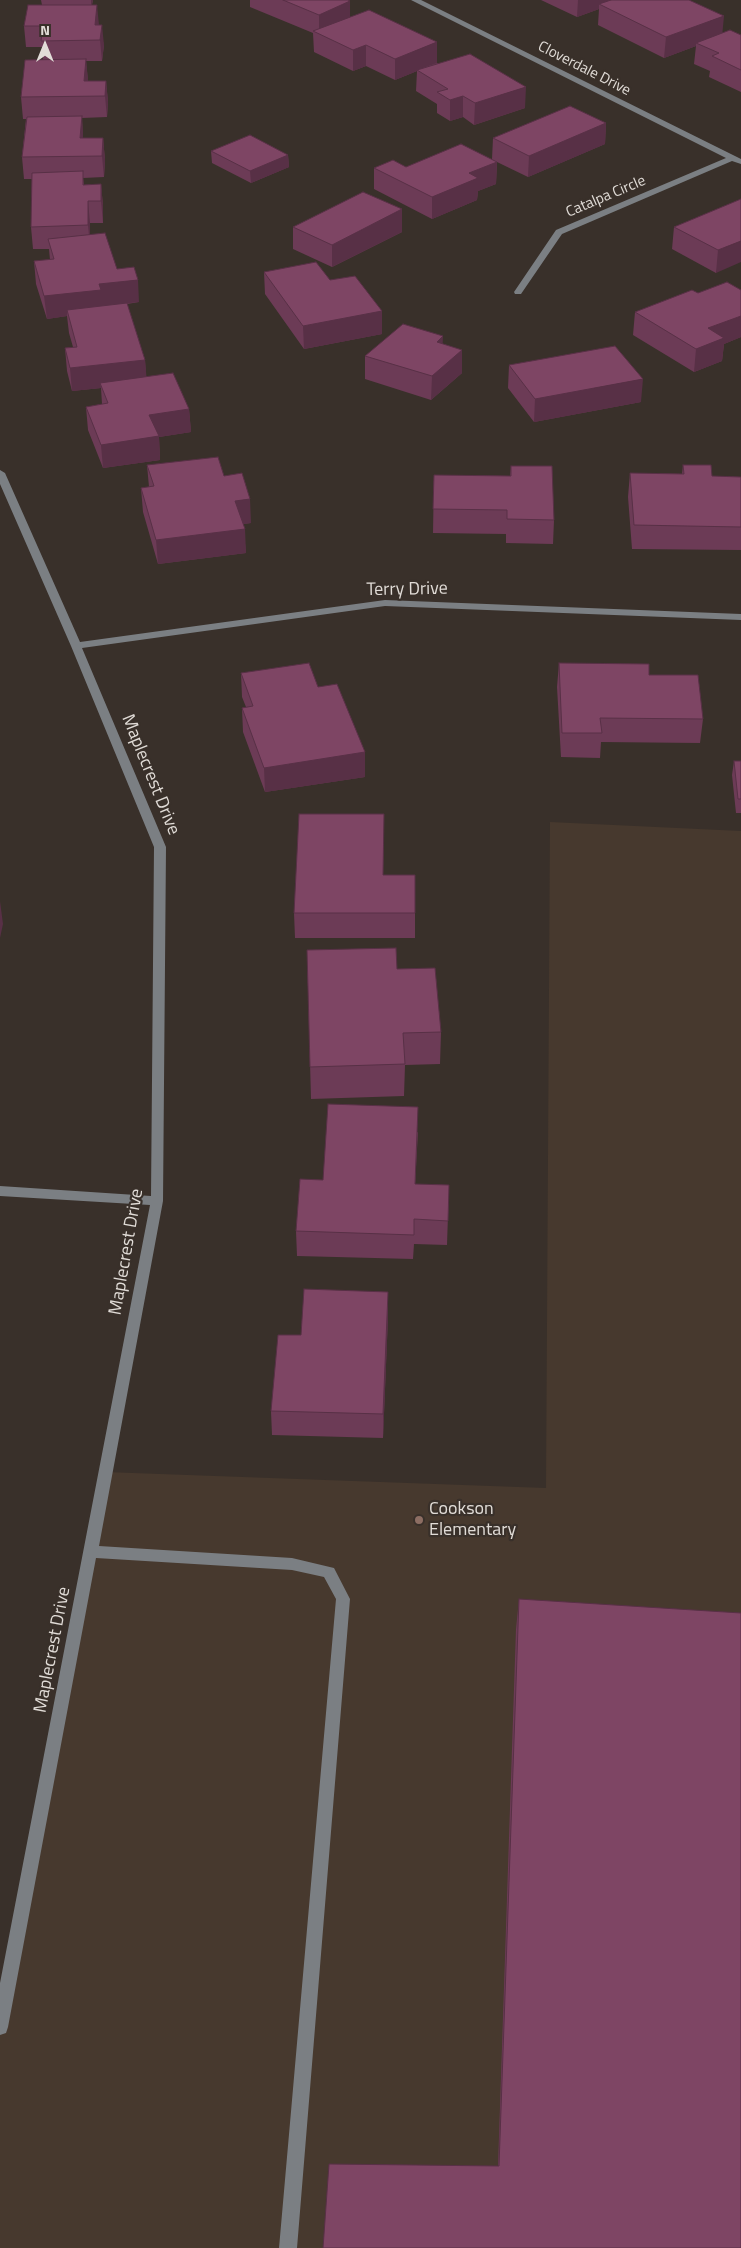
<!DOCTYPE html>
<html>
<head>
<meta charset="utf-8">
<style>
  body { margin:0 }
  #map { position:relative; width:741px; height:2248px; overflow:hidden; background:#39302a; font-family:"Titillium Web",sans-serif }
  canvas { display:block }
  .north { position:absolute; left:20px; top:20px; width:50px; height:50px; -webkit-text-stroke:4px #39302a; paint-order:stroke; rotate:0deg; font-size:14px; font-weight:700; line-height:20px; text-align:center; color:#e1dcd7 }
  .north::after { content:''; display:block; margin:auto; width:18px; height:22px; background:#e1dcd7; clip-path:polygon(50% 0,100% 100%,50% 72%,0 100%) }
</style>
</head>
<body>
<div id="map">
<canvas width="741" height="2248"></canvas>
<div class="north">N</div>
</div>
<script>
const ctx = document.querySelector('canvas').getContext('2d');
ctx.lineJoin = 'round';
function paint(path, color) { ctx.fillStyle = color; ctx.fill(path, 'evenodd'); }
const shape = rows => new Path2D(rows.map(r => 'M' + r).join(''));
function trace(path, color, width, dash) { ctx.strokeStyle = color; ctx.lineWidth = width; ctx.lineCap = dash ? 'butt' : 'round'; ctx.setLineDash(dash || []); ctx.stroke(path); }
function drawText(font, color, halo, rows, align = 'center') {
  ctx.font = font + ' "Titillium Web",sans-serif'; ctx.lineWidth = 4.5; ctx.setLineDash([]); ctx.textBaseline = 'middle'; ctx.strokeStyle = halo; ctx.fillStyle = color; for (const [text, x, y, turn = 0] of rows) {
    ctx.save(); ctx.translate(x, y); ctx.rotate((+turn || 0) * Math.PI / 180); ctx.textAlign = isNaN(turn) ? turn : align; if (halo) ctx.strokeText(text, 0, 0); ctx.fillText(text, 0, 0); ctx.restore();
  }
}
paint(shape([
  [550,822,741,831,741,2248,0,2248,0,2027,105,1472,546,1488]
]), '#47392e');
paint(shape([
  [411,0,421,0,741,159,741,164,732,161,562,234,521,294,515,294,514,292,556,230,726,158,411,0],
  [0,470,5,473,80,642,385,600,741,614,741,620,385,606,82,648,166,847,163,1201,99,1546,292,1558,334,1568,350,1599,297,2248,279,2248,336,1599,324,1577,292,1570,96,1558,8,2027,6,2033,0,2035,0,1983,150,1205,0,1196,0,1186,151,1196,154,847,71,646,0,484,0,470]
]), '#7b7f83');
paint(shape([
  [41,0,93,0,92,5,104,45,102,61,86,61,88,81,106,81,108,102,107,117,82,118,83,138,103,138,105,160,104,177,83,178,84,185,101,184,103,206,103,223,90,223,90,235,117,269,139,302,127,304,145,360,146,376,189,409,191,432,159,437,160,460,103,468,88,430,86,407,102,404,101,388,72,391,67,371,65,348,73,347,69,333,67,316,47,319,36,284,34,261,50,260,49,249,33,249,31,227,32,179,24,179,22,157,26,119,23,119,21,97,43,60,42,47,26,47,24,26,42,5],
  [250,0,348,0,350,17,437,63,525,108,474,125,463,117,450,121,437,113,437,104,416,91,417,71,395,80,366,66,353,71,314,52,313,33,250,7],
  [541,0,689,0,722,33,741,35,741,92,709,77,710,71,694,64,696,46,664,58,598,25,599,9,577,17],
  [606,123,605,144,528,177,497,162,496,184,478,191,477,200,432,219,374,189,374,168,406,167,492,159,493,138],
  [211,151,288,155,289,167,251,183,212,163],
  [741,199,716,273,672,249,674,227],
  [402,209,402,232,332,267,293,249,293,227],
  [264,272,330,280,382,311,382,334,304,349,265,294],
  [741,290,741,337,724,344,722,361,694,372,633,335,635,312,698,293],
  [443,344,462,350,462,373,431,400,365,379,365,356],
  [509,365,641,402,534,422,508,388],
  [147,465,224,476,251,523,243,524,246,553,158,564,143,512,141,488,149,487],
  [683,465,712,476,741,477,741,550,632,549,628,497,630,473,682,474],
  [511,466,554,520,553,544,506,543,506,534,433,533,434,475,510,476],
  [559,663,649,675,703,719,700,743,601,742,600,758,561,757,557,687],
  [241,673,318,687,365,752,365,777,265,792,243,732,242,708,246,707,242,697],
  [734,761,741,761,741,813,736,813,732,775],
  [383,875,415,913,415,938,295,938,294,913],
  [307,950,441,1032,440,1064,405,1065,404,1096,311,1099],
  [418,1132,415,1184,449,1185,447,1245,414,1244,413,1259,297,1256,296,1231,323,1180],
  [388,1292,388,1317,383,1438,272,1435,271,1411,301,1335],
  [519,1599,741,2248,498,2166,516,1629]
]), '#6c3b56');
paint(shape([
  [91,0,93,0,91,8],
  [578,0,622,0,599,4,599,9,577,17],
  [350,1,350,22,319,34,319,15],
  [97,5,99,25,95,25],
  [724,16,722,37,696,43,696,46,664,58,666,37],
  [102,25,104,45,102,61,100,40],
  [437,42,437,63,417,70,417,71,395,80,395,59],
  [366,45,366,66,353,71,353,50],
  [86,59,88,80,86,96,84,81],
  [106,81,108,102,107,117,105,96],
  [526,87,525,108,474,125,475,103],
  [463,96,463,117,450,121,450,100],
  [82,116,83,137,82,156,80,138],
  [606,123,605,144,528,177,529,156],
  [103,138,105,160,104,177,102,156],
  [288,155,289,167,251,183,250,171],
  [497,162,496,184,478,191,477,200,432,219,432,197,469,173],
  [101,184,103,206,103,223,101,201],
  [88,201,90,223,90,247,88,225],
  [402,209,402,232,332,267,332,245],
  [741,241,741,262,716,273,718,250],
  [138,280,139,302,67,310,67,316,47,319,44,296,99,284],
  [382,311,382,334,304,349,303,326],
  [741,316,741,337,724,344,722,361,694,372,696,349,708,328],
  [443,336,442,359,437,342],
  [462,350,462,373,431,400,432,376],
  [145,360,147,383,100,383,101,388,72,391,70,368],
  [643,379,641,402,534,422,535,399],
  [189,409,191,432,159,437,160,460,103,468,101,445,149,415],
  [250,499,251,523,236,525,235,501],
  [245,529,246,553,158,564,156,540],
  [365,752,365,777,265,792,264,768],
  [0,901,3,924,0,938],
  [388,1292,388,1317,383,1438,383,1414]
]), '#583046');
const building = shape([
  [283,0,348,0,350,1,319,15,283,0],
  [611,0,689,0,724,16,666,37,599,4,611,0],
  [28,5,97,5,95,25,102,25,100,40,41,41,43,26,24,26,28,5],
  [369,10,437,42,395,59,366,45,353,50,313,31,369,10],
  [730,30,741,35,741,70,712,56,719,53,696,43,730,30],
  [470,54,526,87,475,103,463,96,450,100,437,92,448,89,417,70,470,54],
  [86,59,84,81,106,81,105,96,21,97,25,60,86,59],
  [570,106,606,123,529,156,493,138,570,106],
  [82,116,80,138,103,138,102,156,22,157,27,117,82,116],
  [250,135,288,155,250,171,211,151,250,135],
  [461,144,497,162,469,173,478,178,432,197,374,168,393,160,406,167,461,144],
  [83,171,83,185,101,184,101,201,88,201,88,225,31,227,32,173,83,171],
  [363,192,402,209,332,245,293,227,363,192],
  [741,199,741,241,718,250,674,227,741,199],
  [105,233,117,269,134,267,138,280,99,284,101,290,44,296,34,261,54,259,48,239,105,233],
  [316,262,330,280,355,276,382,311,303,326,264,272,316,262],
  [727,282,741,290,741,316,708,328,724,338,696,349,635,312,692,290,698,293,727,282],
  [127,303,145,360,70,368,65,348,77,347,67,310,127,303],
  [403,324,443,336,437,342,462,350,432,376,365,356,403,324],
  [615,346,643,379,535,399,509,365,615,346],
  [173,373,189,409,149,415,159,436,101,445,86,407,108,403,100,383,173,373],
  [218,457,224,476,242,473,250,499,235,501,245,529,156,540,141,488,154,486,147,465,218,457],
  [683,465,711,465,712,476,741,477,741,527,634,525,630,473,684,474,683,465],
  [511,466,552,466,554,520,507,519,507,510,433,509,434,475,511,476,511,466],
  [309,663,318,687,337,684,365,752,264,768,242,708,253,706,241,673,309,663],
  [559,663,649,664,649,675,698,675,703,719,600,718,602,733,562,733,559,663],
  [734,761,741,761,741,799,738,799,734,761],
  [299,814,384,814,383,875,415,875,415,913,294,913,299,814],
  [396,948,397,969,435,968,441,1032,403,1033,405,1064,310,1067,307,950,396,948],
  [328,1104,418,1107,415,1184,449,1185,448,1221,414,1219,414,1235,296,1231,300,1179,323,1180,328,1104],
  [304,1289,388,1292,383,1414,271,1411,278,1335,301,1335,304,1289],
  [519,1599,741,1613,741,2248,323,2248,329,2164,499,2166,519,1599]
]);
paint(building, '#7e4564');
trace(building, '#583046', 1);
for (const [x, y, r, color] of [
  [419,1520,5,"#8d6e63"]
]) { const dot = new Path2D(); dot.arc(x, y, r, 0, 2 * Math.PI); ctx.fillStyle = color; ctx.fill(dot); trace(dot, '#39302a', 2); }
drawText('15px', '#e1dcd7', '#39302a', [
  ["Cloverdale Drive",584,69,27],
  ["Catalpa Circle",606,197,-23]
]);
drawText('18px', '#e1dcd7', '#39302a', [
  ["Terry Drive",407,590,-1],
  ["Maplecrest Drive",150,775,68],
  ["Maplecrest Drive",127,1252,-80],
  ["Maplecrest Drive",53,1650,-79]
]);
drawText('18px', '#e1dcd7', '#39302a', [
  ["Cookson",429,1510],
  ["Elementary",429,1531]
], 'left');
</script>
</body>
</html>
